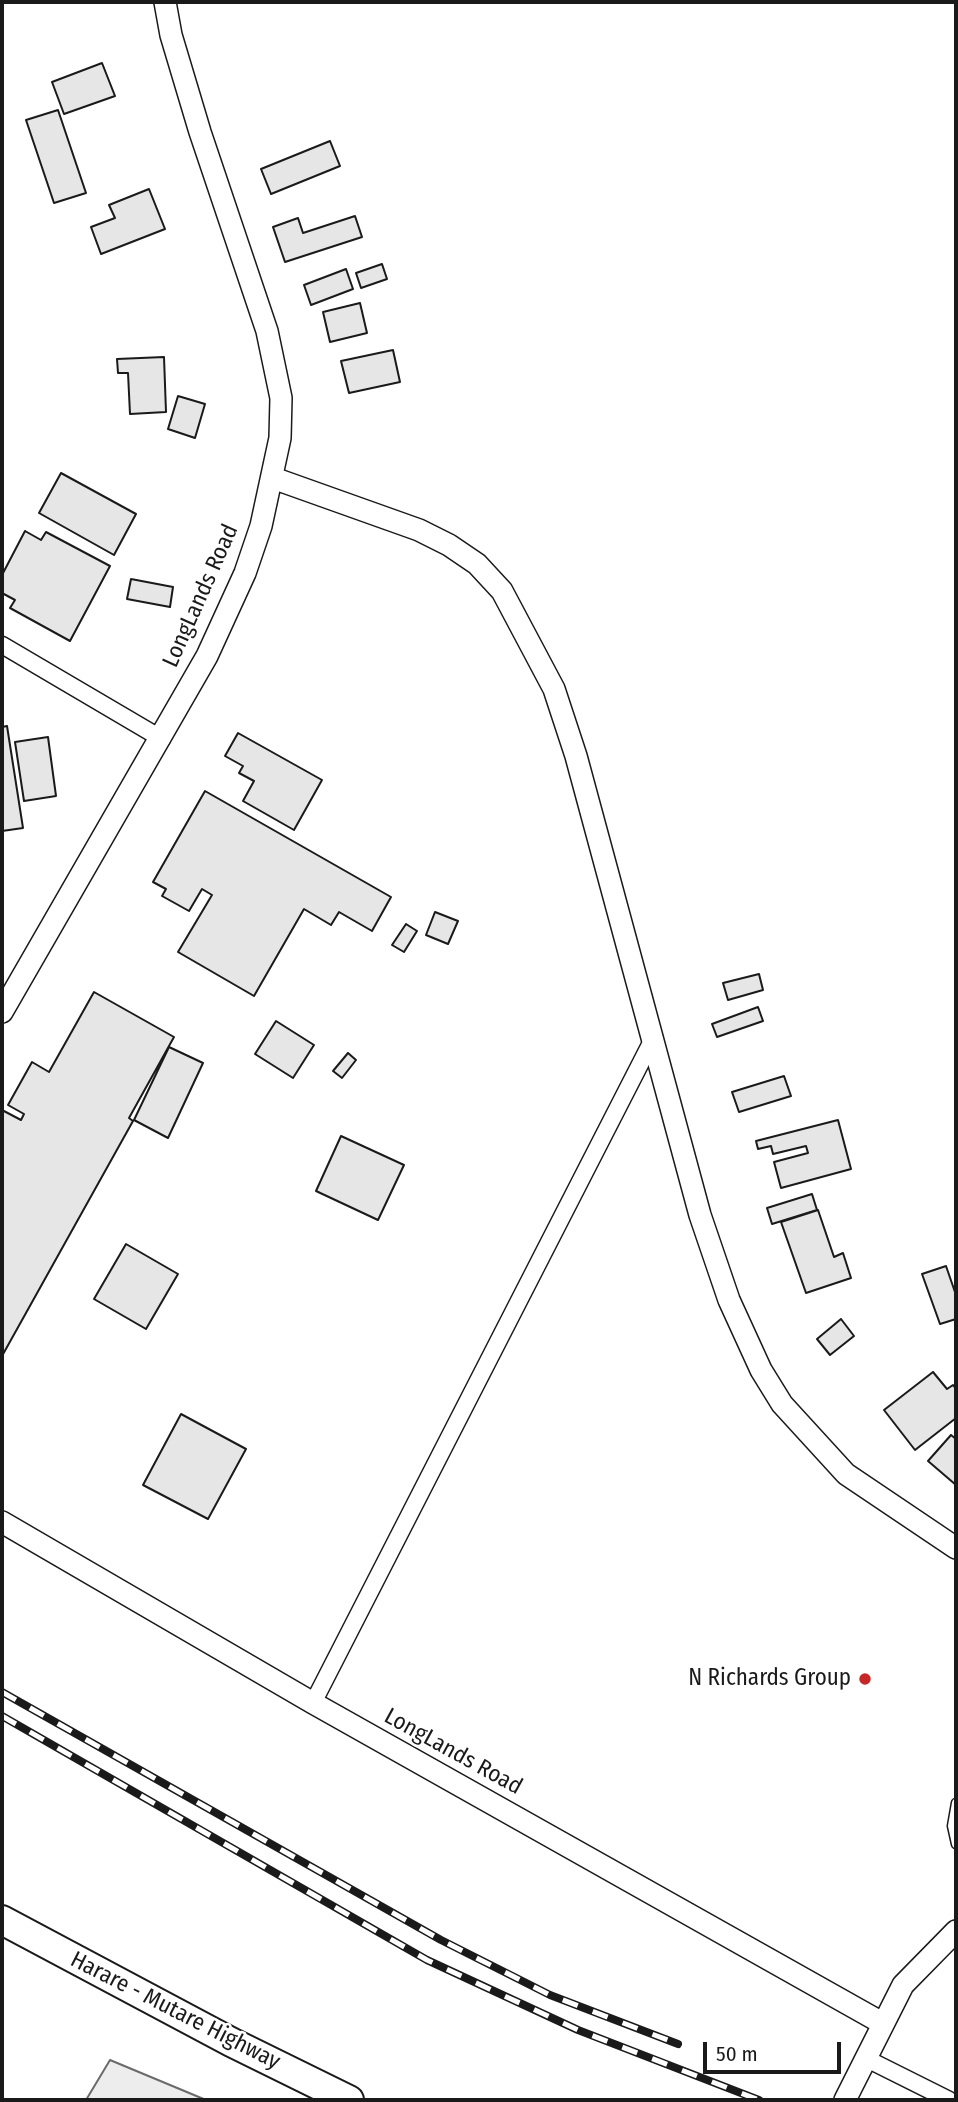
<!DOCTYPE html>
<html>
<head>
<meta charset="utf-8">
<style>
  body { margin:0 }
  #map { position:relative; width:958px; height:2102px; overflow:hidden; background:#fff; font-family:"Fira Sans Condensed",sans-serif }
  canvas { display:block }
  .frame { position:absolute; inset:0; border:4px solid #1a1a1a; pointer-events:none }
  .scale { position:absolute; left:703px; top:2042px; width:138px; height:32px; box-sizing:border-box; border:4px solid #1a1a1a; border-top:0; padding-left:9px; font-size:21px; line-height:24px; white-space:nowrap; color:#1a1a1a; -webkit-text-stroke:5px #fff; paint-order:stroke }
</style>
</head>
<body>
<div id="map">
<canvas width="958" height="2102"></canvas>
<div class="frame"></div>
<div class="scale">50 m</div>
</div>
<script>
const ctx = document.querySelector('canvas').getContext('2d');
ctx.lineJoin = 'round';
function paint(path, color) { ctx.fillStyle = color; ctx.fill(path, 'evenodd'); }
const shape = rows => new Path2D(rows.map(r => 'M' + r).join(''));
function trace(path, color, width, dash) { ctx.strokeStyle = color; ctx.lineWidth = width; ctx.lineCap = dash ? 'butt' : 'round'; ctx.setLineDash(dash || []); ctx.stroke(path); }
function drawText(font, color, halo, rows, align = 'center') {
  ctx.font = font + ' "Fira Sans Condensed",sans-serif'; ctx.lineWidth = 5; ctx.setLineDash([]); ctx.textBaseline = 'middle'; ctx.strokeStyle = halo; ctx.fillStyle = color; for (const [text, x, y, turn = 0] of rows) {
    ctx.save(); ctx.translate(x, y); ctx.rotate((+turn || 0) * Math.PI / 180); ctx.textAlign = isNaN(turn) ? turn : align; if (halo) ctx.strokeText(text, 0, 0); ctx.fillText(text, 0, 0); ctx.restore();
  }
}
const built = shape([
  [110,2060,206,2100,86,2100,110,2060]
]);
paint(built, '#ededed');
trace(built, '#6a6a6a', 2);
const building = shape([
  [102,63,115,96,64,114,52,82,102,63],
  [58,110,86,193,54,203,26,120,58,110],
  [330,141,340,166,271,194,261,169,330,141],
  [149,189,165,229,101,254,91,227,115,218,109,205,149,189],
  [355,216,362,237,285,262,273,227,298,218,303,233,355,216],
  [382,264,387,279,361,288,356,273,382,264],
  [346,269,353,289,311,305,304,285,346,269],
  [360,303,367,333,330,342,323,312,360,303],
  [393,350,400,382,349,393,341,361,393,350],
  [164,357,166,412,130,414,128,373,118,373,117,359,164,357],
  [178,396,205,404,195,438,168,429,178,396],
  [61,473,136,514,114,555,39,513,61,473],
  [25,531,41,540,46,532,110,566,70,641,10,608,15,600,2,593,2,575,25,531],
  [131,579,173,587,170,607,127,599,131,579],
  [7,726,23,828,2,831,2,727,7,726],
  [238,733,322,780,294,830,243,801,254,781,239,773,243,766,225,756,238,733],
  [48,737,56,796,24,801,15,742,48,737],
  [205,791,391,897,372,931,339,912,331,925,304,909,254,996,178,952,212,895,202,889,189,911,162,896,166,889,153,882,205,791],
  [435,912,458,921,448,944,426,935,435,912],
  [406,924,417,931,404,952,392,945,406,924],
  [759,974,763,990,728,1000,723,983,759,974],
  [94,992,174,1037,129,1118,133,1121,2,1356,2,1110,21,1120,24,1114,8,1105,32,1062,49,1072,94,992],
  [758,1007,763,1021,717,1037,712,1024,758,1007],
  [276,1021,314,1045,293,1078,255,1054,276,1021],
  [169,1047,203,1063,168,1138,134,1120,169,1047],
  [348,1053,356,1060,342,1078,333,1071,348,1053],
  [784,1076,791,1096,739,1112,732,1092,784,1076],
  [838,1120,851,1169,781,1188,774,1162,808,1153,806,1146,773,1154,771,1146,758,1149,756,1141,838,1120],
  [341,1136,404,1165,378,1220,316,1191,341,1136],
  [812,1194,817,1210,772,1224,767,1208,812,1194],
  [818,1210,834,1257,843,1253,851,1278,806,1293,781,1222,818,1210],
  [126,1244,178,1274,146,1329,94,1299,126,1244],
  [946,1266,956,1295,956,1319,940,1324,922,1274,946,1266],
  [841,1319,854,1336,830,1355,817,1339,841,1319],
  [933,1372,947,1389,953,1385,956,1389,956,1418,915,1450,884,1410,933,1372],
  [181,1414,246,1449,208,1519,143,1485,181,1414],
  [951,1435,956,1439,956,1485,928,1461,951,1435]
]);
paint(building, '#e6e6e6');
trace(building, '#1a1a1a', 2);
const service = shape([
  [956,1803,952,1826,956,1844]
]);
const minor = shape([
  [2,645,162,739],
  [313,1703,653,1039],
  [865,2058,949,2100]
]);
const tertiary = shape([
  [273,478,419,530,449,545,477,564,502,591,554,689,576,756,700,1215,729,1300,761,1370,782,1404,846,1474,956,1548],
  [2,1012,207,656,245,573,261,526,280,438,281,398,267,331,200,132,171,35,165,2],
  [2,1522,313,1703,882,2023],
  [845,2100,903,1985,956,1931]
]);
const trunk = shape([
  [2,1920,231,2042,349,2100]
]);
trace(service, '#1a1a1a', 11);
trace(minor, '#1a1a1a', 19);
trace(tertiary, '#1a1a1a', 24);
trace(trunk, '#1a1a1a', 32);
trace(service, '#fff', 8);
trace(minor, '#fff', 16);
trace(tertiary, '#fff', 21);
trace(trunk, '#fff', 28);
const rail = shape([
  [2,1692,441,1940,550,1995,678,2044],
  [2,1716,427,1960,578,2030,759,2100]
]);
trace(rail, '#1a1a1a', 8);
trace(rail, '#fff', 5, [16]);
for (const [x, y, r, color] of [
  [865,1679,7,"#c62828"]
]) { const dot = new Path2D(); dot.arc(x, y, r, 0, 2 * Math.PI); ctx.fillStyle = color; ctx.fill(dot); trace(dot, '#fff', 2.5); }
drawText('23px', '#1a1a1a', '#fff', [
  ["LongLands Road",201,596,-66],
  ["LongLands Road",453,1752,29],
  ["Harare - Mutare Highway",175,2011,27]
]);
drawText('23px', '#1a1a1a', '#fff', [
  ["N Richards Group",851,1679]
], 'right');
</script>
</body>
</html>
